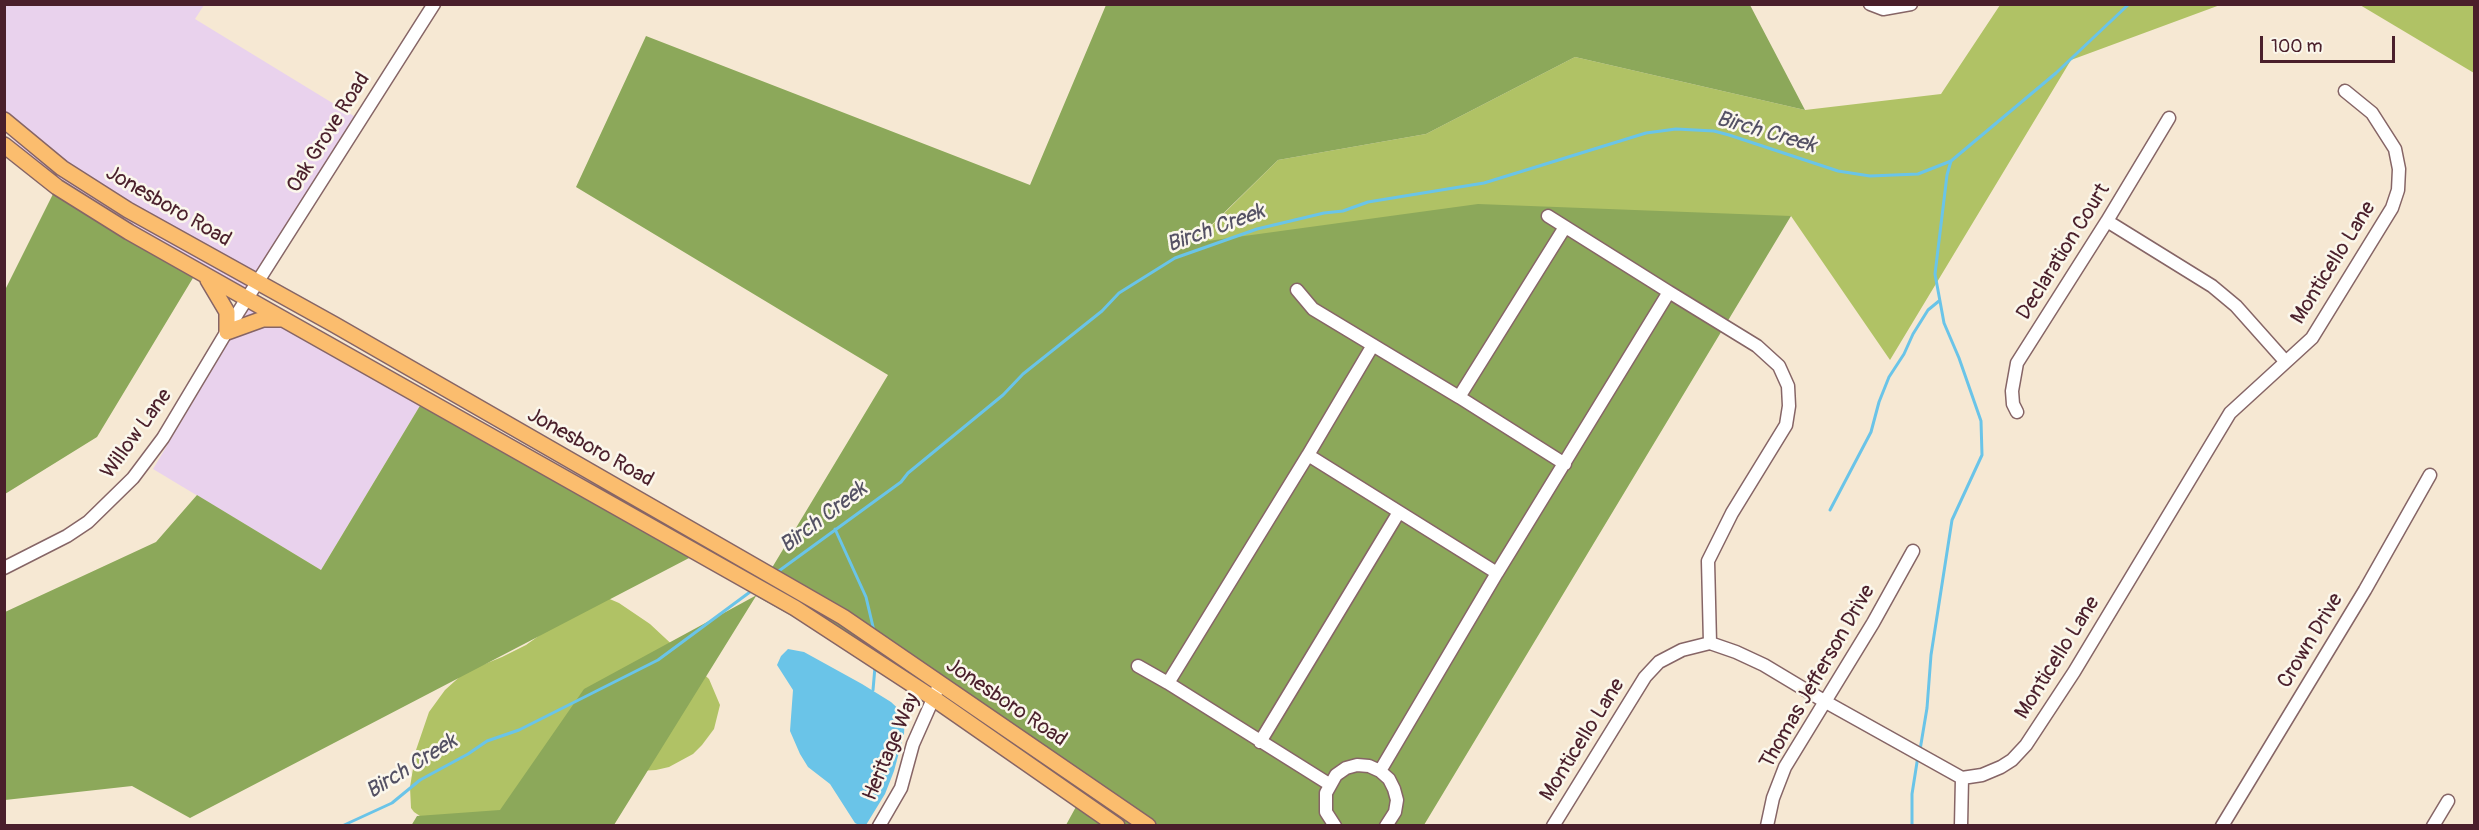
<!DOCTYPE html>
<html>
<head>
<meta charset="utf-8">
<style>
  body { margin:0 }
  #map { position:relative; width:2479px; height:830px; overflow:hidden; background:#f6e8d3; font-family:Pangolin,sans-serif }
  canvas { display:block }
  .frame { position:absolute; inset:0; border:6px solid #4a1f2b; pointer-events:none }
  .scale { position:absolute; left:2260px; top:36px; width:135px; height:27px; box-sizing:border-box; border:3px solid #4a1f2b; border-top:0; padding-left:8px; font-size:18px; line-height:21px; white-space:nowrap; color:#4a1f2b; -webkit-text-stroke:4px #fbf7ec; paint-order:stroke }
</style>
</head>
<body>
<div id="map">
<canvas width="2479" height="830"></canvas>
<div class="frame"></div>
<div class="scale">100 m</div>
</div>
<script>
const ctx = document.querySelector('canvas').getContext('2d');
ctx.lineJoin = 'round';
function paint(path, color) { ctx.fillStyle = color; ctx.fill(path, 'evenodd'); }
const shape = rows => new Path2D(rows.map(r => 'M' + r).join(''));
function trace(path, color, width, dash) { ctx.strokeStyle = color; ctx.lineWidth = width; ctx.lineCap = dash ? 'butt' : 'round'; ctx.setLineDash(dash || []); ctx.stroke(path); }
function drawText(font, color, halo, rows, align = 'center') {
  ctx.font = font + ' Pangolin,sans-serif'; ctx.lineWidth = 5; ctx.setLineDash([]); ctx.textBaseline = 'middle'; ctx.strokeStyle = halo; ctx.fillStyle = color; for (const [text, x, y, turn = 0] of rows) {
    ctx.save(); ctx.translate(x, y); ctx.rotate((+turn || 0) * Math.PI / 180); ctx.textAlign = isNaN(turn) ? turn : align; if (halo) ctx.strokeText(text, 0, 0); ctx.fillText(text, 0, 0); ctx.restore();
  }
}
paint(shape([
  [4,5,204,5,195,19,357,118,254,301,424,399,321,570,153,469,253,301,56,188,5,131]
]), '#e9d2ed');
paint(shape([
  [2000,5,2220,5,2071,60,1890,360,1791,216,1193,244,1278,160,1426,134,1575,57,1805,110,1941,94],
  [2360,5,2474,5,2474,73],
  [605,597,619,603,650,624,709,679,720,705,714,729,702,745,693,754,669,767,656,770,606,773,522,825,423,818,414,812,411,808,410,787,416,750,429,712,445,690,465,672,502,657,526,645,589,600]
]), '#b0c265');
paint(shape([
  [1106,5,1750,5,1805,110,1575,57,1426,134,1278,160,1193,243,1478,204,1791,216,1424,825,1066,825,1089,783,756,596,614,825,411,826,417,816,500,810,584,689,755,596,888,375,576,187,646,36,1030,185],
  [56,188,199,268,97,437,5,494,4,292],
  [424,399,691,557,190,818,132,786,5,800,5,612,156,542,197,495,321,570]
]), '#8ca85a');
paint(shape([
  [788,649,804,652,862,684,891,702,905,715,904,734,894,771,885,794,866,825,859,825,855,823,830,784,808,767,800,754,790,731,793,690,777,665,781,656]
]), '#6ac4e8');
trace(shape([
  [1830,510,1871,432,1879,402,1889,377,1904,354,1913,334,1928,310,1939,301],
  [835,529,866,597,874,631],
  [776,573,901,482,908,473,1003,395,1023,374,1102,311,1119,293,1175,258,1257,229,1324,213,1343,211,1368,202,1484,183,1646,133,1676,129,1714,131,1729,135,1838,171,1870,176,1918,174,1951,161,2056,73,2129,4],
  [873,690,875,667],
  [1920,750,1927,708,1931,655,1952,520,1982,455,1981,421,1959,358,1944,323,1935,274,1947,175,1951,161],
  [342,826,392,803,420,780,468,754,487,741,519,730,658,660,754,589],
  [1912,826,1912,794,1918,756]
]), '#6ac4e8', 3);
const minor = shape([
  [1870,4,1883,9,1911,4],
  [2107,221,2212,286,2236,306,2285,361],
  [1565,227,1459,397,1565,464],
  [1297,290,1313,309,1459,397],
  [1669,292,1757,346,1779,366,1788,386,1789,406,1786,425,1732,513,1708,561,1710,643],
  [2017,412,2013,404,2012,391,2017,363,2107,221,2169,118],
  [1308,455,1373,345],
  [4,568,67,536,88,522,133,478,163,438,239,311,434,4],
  [1497,573,1669,292,1548,216],
  [1138,666,1168,683],
  [1260,742,1399,512],
  [1329,784,1168,683,1308,455,1497,573,1380,771],
  [879,826,901,788,913,744,937,690],
  [1335,826,1326,812,1326,793,1336,775,1346,768,1357,765,1369,766,1380,771,1389,779,1394,789,1397,800,1395,812,1386,826],
  [1553,826,1645,677,1659,662,1682,650,1710,643,1736,652,1764,665,1824,701,1962,778,1982,775,2001,767,2012,760,2026,745,2074,672,2230,413,2312,338,2392,208,2398,190,2399,169,2395,149,2372,113,2345,91],
  [1767,826,1773,798,1785,767,1873,623,1913,551],
  [1961,826,1962,778],
  [2222,826,2365,590,2430,475],
  [2433,826,2448,801]
]);
const major = shape([
  [4,120,62,168,128,210,335,325,843,617,1148,826],
  [4,145,57,187,129,232,795,608,933,698,1117,826],
  [208,280,227,312,227,332,263,319,281,319]
]);
trace(minor, '#866566', 15);
trace(major, '#866566', 18);
trace(minor, '#fff', 12);
trace(major, '#fbbd6e', 15);
drawText('21px', '#4a1f2b', '#fbf7ec', [
  ["Oak Grove Road",329,133,-58],
  ["Jonesboro Road",168,207,30],
  ["Declaration Court",2064,252,-58],
  ["Monticello Lane",2334,263,-58],
  ["Willow Lane",137,434,-54],
  ["Jonesboro Road",590,448,29],
  ["Crown Drive",2311,641,-59],
  ["Monticello Lane",2058,658,-58],
  ["Thomas Jefferson Drive",1818,677,-60],
  ["Jonesboro Road",1006,703,34],
  ["Monticello Lane",1583,740,-58],
  ["Heritage Way",892,747,-67]
]);
drawText('italic 22px', '#545164', '#fbf7ec', [
  ["Birch Creek",1766,133,16],
  ["Birch Creek",1216,229,-20],
  ["Birch Creek",824,518,-37],
  ["Birch Creek",412,767,-32]
]);
</script>
</body>
</html>
